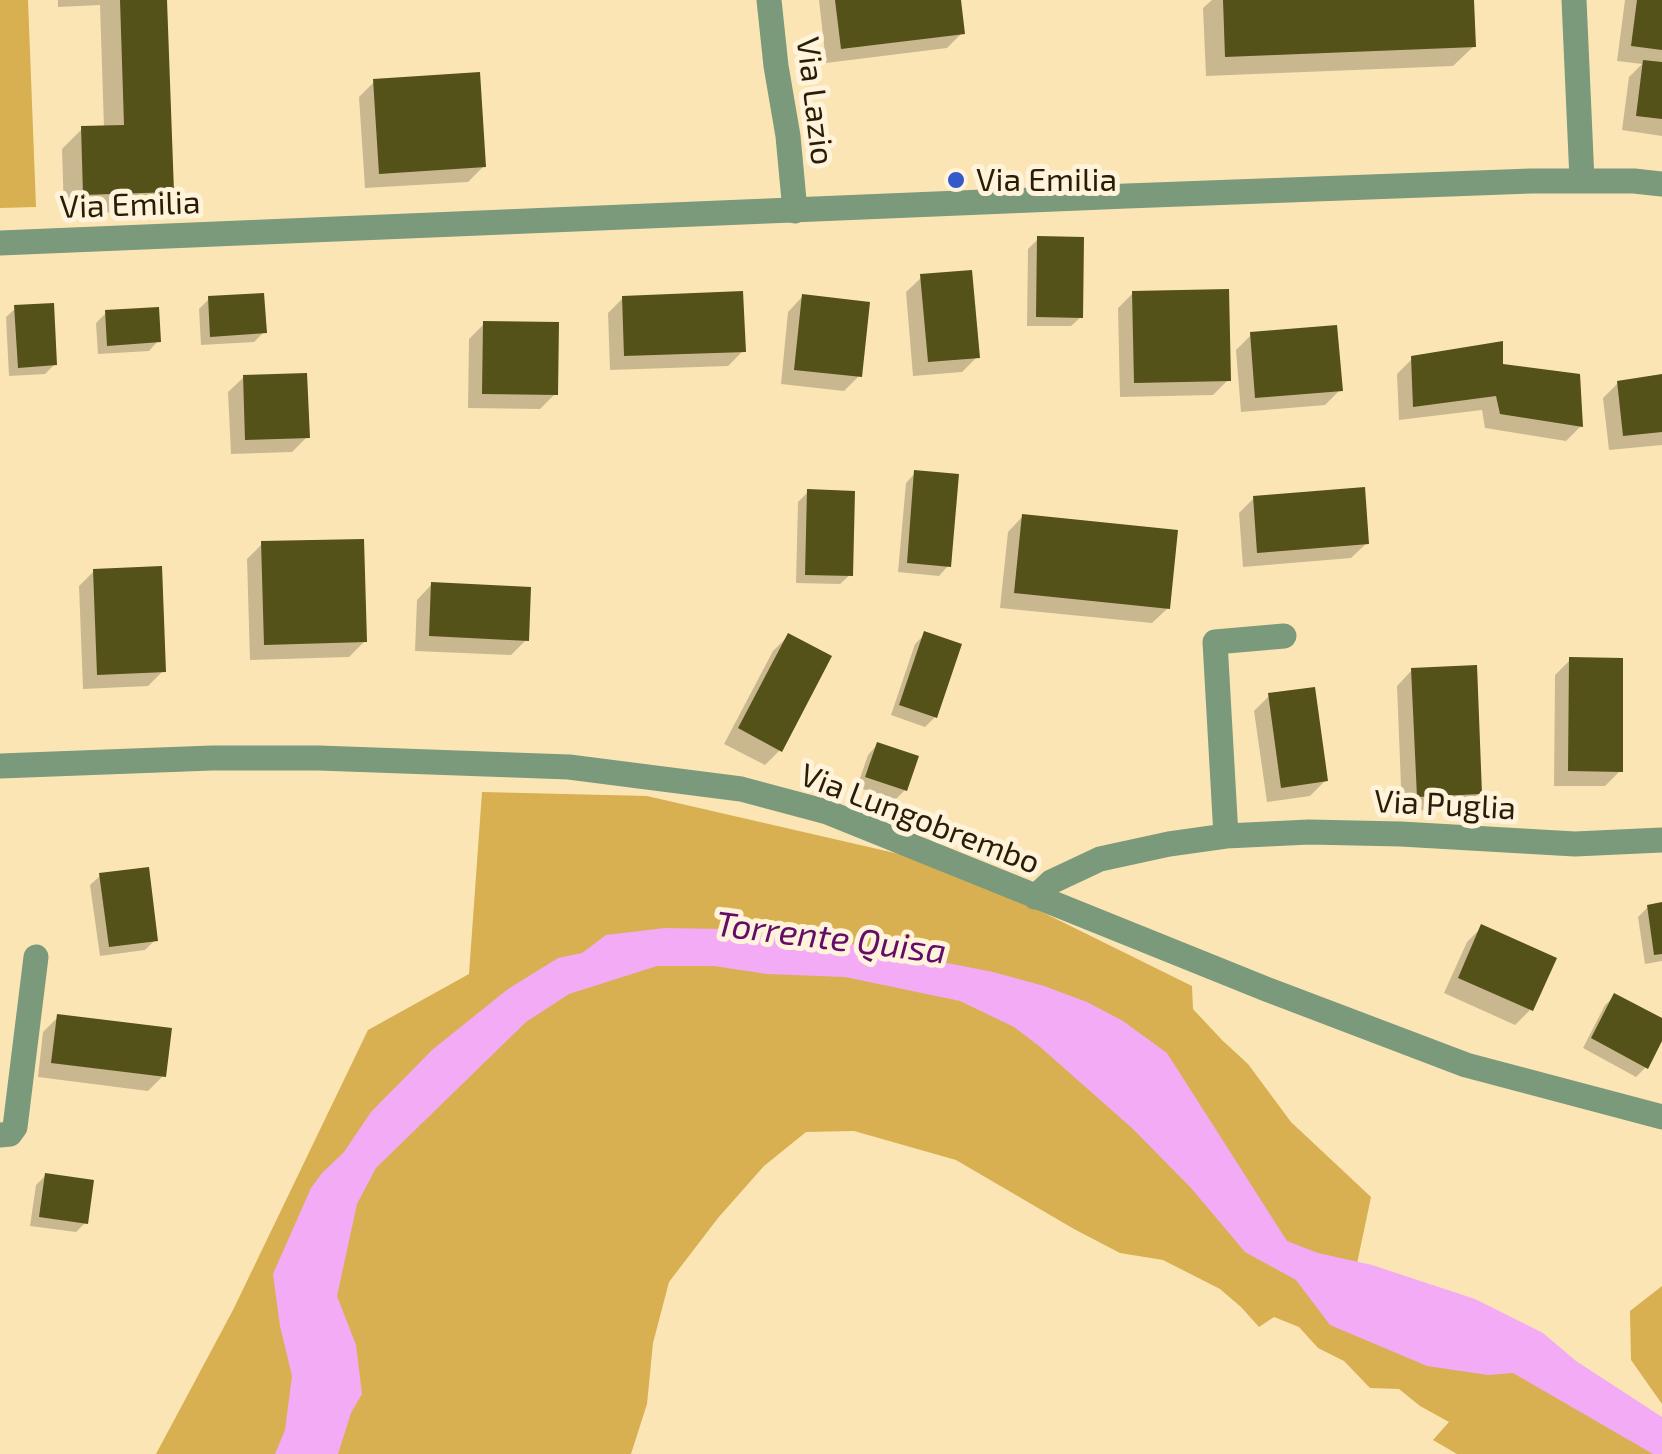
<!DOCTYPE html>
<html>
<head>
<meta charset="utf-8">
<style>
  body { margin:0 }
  canvas { display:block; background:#fbe5b4 }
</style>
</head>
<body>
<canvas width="1662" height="1454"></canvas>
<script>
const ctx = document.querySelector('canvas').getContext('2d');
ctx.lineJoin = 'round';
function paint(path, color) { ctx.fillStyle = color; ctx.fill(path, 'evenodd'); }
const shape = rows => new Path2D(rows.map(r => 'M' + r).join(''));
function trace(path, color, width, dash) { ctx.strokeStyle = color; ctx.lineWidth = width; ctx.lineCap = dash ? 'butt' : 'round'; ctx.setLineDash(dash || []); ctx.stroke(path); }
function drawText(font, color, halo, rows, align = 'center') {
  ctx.font = font + ' "Exo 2",sans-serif'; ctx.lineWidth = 10; ctx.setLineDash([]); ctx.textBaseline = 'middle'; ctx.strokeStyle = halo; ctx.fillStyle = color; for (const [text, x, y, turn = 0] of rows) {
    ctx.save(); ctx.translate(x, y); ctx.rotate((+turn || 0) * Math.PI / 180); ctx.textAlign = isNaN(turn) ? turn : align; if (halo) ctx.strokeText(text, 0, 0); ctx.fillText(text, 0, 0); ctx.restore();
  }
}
paint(shape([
  [0,0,28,0,36,207,0,208],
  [482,792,647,796,947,865,1192,986,1193,1009,1222,1040,1248,1064,1291,1122,1371,1197,1346,1316,1475,1340,1662,1452,1662,1454,1457,1454,1433,1440,1449,1422,1420,1406,1399,1389,1370,1388,1344,1361,1318,1348,1299,1327,1274,1317,1259,1327,1241,1307,1220,1289,1163,1260,1120,1253,1074,1229,956,1160,854,1131,806,1132,764,1166,718,1218,669,1282,653,1343,647,1404,631,1454,156,1454,233,1310,368,1030,469,974],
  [1662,1286,1662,1404,1631,1360,1630,1311]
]), '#d8b052');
paint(shape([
  [665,928,722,929,820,938,993,972,1044,986,1087,1002,1123,1021,1167,1053,1287,1241,1318,1253,1372,1265,1475,1299,1543,1333,1576,1361,1662,1417,1662,1454,1653,1454,1513,1373,1488,1375,1427,1366,1330,1325,1296,1280,1245,1252,1191,1188,1133,1129,1039,1046,1014,1027,960,1001,845,977,767,974,714,966,657,966,569,994,526,1022,376,1168,357,1204,337,1296,356,1345,362,1394,351,1413,338,1454,275,1454,285,1430,292,1376,280,1326,273,1274,311,1188,322,1173,344,1152,371,1112,432,1050,508,989,558,958,582,953,606,935]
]), '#f2abf4');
paint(shape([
  [58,0,165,0,171,191,151,211,64,214,62,149,82,129,104,128,100,5,58,7],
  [819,0,958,0,962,33,947,48,826,63],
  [1212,0,1472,0,1474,46,1453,66,1206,76,1203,8],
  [1625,0,1662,0,1662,136,1622,130,1629,77,1642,64,1617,61],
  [374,82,484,166,468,182,365,188,359,97],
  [1038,239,1081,317,1071,326,1027,326,1028,249],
  [922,277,977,357,962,372,913,376,906,292],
  [1133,293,1228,380,1213,395,1120,397,1118,308],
  [803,296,859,376,844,391,781,384,788,312],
  [623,298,743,351,728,366,610,370,608,313],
  [209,299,264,332,254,342,201,345,199,309],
  [16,308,55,364,45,374,9,376,6,317],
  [106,313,158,341,149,351,98,354,96,323],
  [484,324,555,394,540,409,468,408,469,339],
  [1251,335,1340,390,1325,405,1241,412,1236,350],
  [1413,358,1501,366,1581,426,1566,441,1485,428,1482,410,1399,420,1397,374],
  [244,377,307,437,292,452,231,454,228,392],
  [1662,377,1662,445,1609,450,1603,398,1618,383],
  [915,473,948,566,939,576,898,572,906,483],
  [808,492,850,575,840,584,796,583,798,502],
  [1254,498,1367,543,1351,558,1243,567,1239,513],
  [1023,516,1168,608,1152,623,1000,608,1008,532],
  [262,544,365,641,349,657,250,660,247,559],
  [94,571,163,671,148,686,83,689,79,586],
  [432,584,526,640,511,655,415,651,417,600],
  [925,634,935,717,925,727,891,715,915,644],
  [788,636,780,750,765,765,724,744,773,651],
  [1570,660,1620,771,1605,786,1554,786,1555,675],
  [1412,670,1479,793,1464,809,1402,811,1397,686],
  [1269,696,1326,780,1310,796,1267,802,1254,711],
  [877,745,905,790,895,800,857,787,868,755],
  [100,876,155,940,145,950,100,956,90,885],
  [1662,905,1662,961,1645,964,1638,917,1648,907],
  [1482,927,1554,959,1530,1010,1515,1025,1444,993,1467,942],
  [1615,996,1662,1021,1662,1036,1646,1067,1636,1077,1583,1048,1605,1005],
  [58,1017,164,1075,148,1091,38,1077,43,1032],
  [46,1175,86,1222,76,1232,30,1226,36,1185]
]), '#0003');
paint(shape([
  [120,0,167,0,174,192,83,195,81,126,124,125],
  [835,0,961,0,965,34,841,49],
  [1223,0,1474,0,1476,47,1225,57],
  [1637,0,1662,0,1662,50,1631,46],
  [1643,60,1662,62,1662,119,1636,116],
  [480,72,486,167,379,174,373,79],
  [1037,236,1084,237,1083,318,1036,317],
  [972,270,980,358,928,362,920,274],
  [1229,289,1231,381,1134,383,1132,291],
  [743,291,746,352,624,356,622,296],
  [264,293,267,333,210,337,208,296],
  [802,294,870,302,862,377,794,370],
  [54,303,57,365,18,368,14,305],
  [159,307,161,342,107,346,105,310],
  [483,321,559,322,558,395,482,394],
  [1337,325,1343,391,1255,398,1250,332],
  [1503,341,1503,364,1580,374,1583,427,1500,414,1496,396,1413,407,1411,356],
  [307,373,310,438,245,440,243,375],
  [1662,374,1662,432,1623,436,1617,381],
  [914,470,959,474,951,567,907,563],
  [1365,487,1369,544,1257,553,1253,496],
  [807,489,855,491,853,576,805,575],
  [1022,514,1178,530,1170,609,1014,593],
  [364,539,367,642,264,645,261,541],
  [162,566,166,672,97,675,93,569],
  [431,582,531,587,529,641,429,636],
  [924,631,962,644,937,718,899,705],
  [788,633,832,656,782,752,738,728],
  [1569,657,1623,658,1623,772,1568,771],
  [1477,665,1482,794,1417,797,1411,668],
  [1315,687,1328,781,1281,788,1268,693],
  [877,742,919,756,907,791,865,777],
  [149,867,158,941,109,947,99,873],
  [1662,902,1662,954,1654,955,1647,905],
  [1481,924,1557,958,1533,1011,1458,978],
  [1614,993,1662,1018,1662,1041,1648,1069,1591,1038],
  [57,1014,172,1028,166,1077,51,1063],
  [45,1173,94,1180,88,1224,39,1217]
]), '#545119');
trace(shape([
  [769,0,776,66,788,136,795,211],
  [1574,0,1582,180],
  [0,243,1127,196,1531,181,1634,181,1662,184],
  [0,766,212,758,319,758,569,767,741,789,827,812,1266,989,1466,1065,1662,1117],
  [1226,836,1215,642,1284,636],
  [1035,897,1051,882,1100,859,1169,844,1226,836,1309,832,1401,834,1575,844,1662,840],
  [0,1135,10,1134,15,1127,36,957]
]), '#7a9a7b', 25);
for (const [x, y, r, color] of [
  [956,180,10,"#3359ca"]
]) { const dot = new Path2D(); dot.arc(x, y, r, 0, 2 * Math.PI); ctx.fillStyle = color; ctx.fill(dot); trace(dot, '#fff3db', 4); }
drawText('32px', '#291e05', '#fff3db', [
  ["Via Lazio",815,101,83],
  ["Via Emilia",130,205,-2],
  ["Via Puglia",1445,805,3],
  ["Via Lungobrembo",920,819,21]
]);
drawText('32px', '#291e05', '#fff3db', [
  ["Via Emilia",976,180]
], 'left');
drawText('italic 35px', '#630c68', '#fff3db', [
  ["Torrente Quisa",831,938,7]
]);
</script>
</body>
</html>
